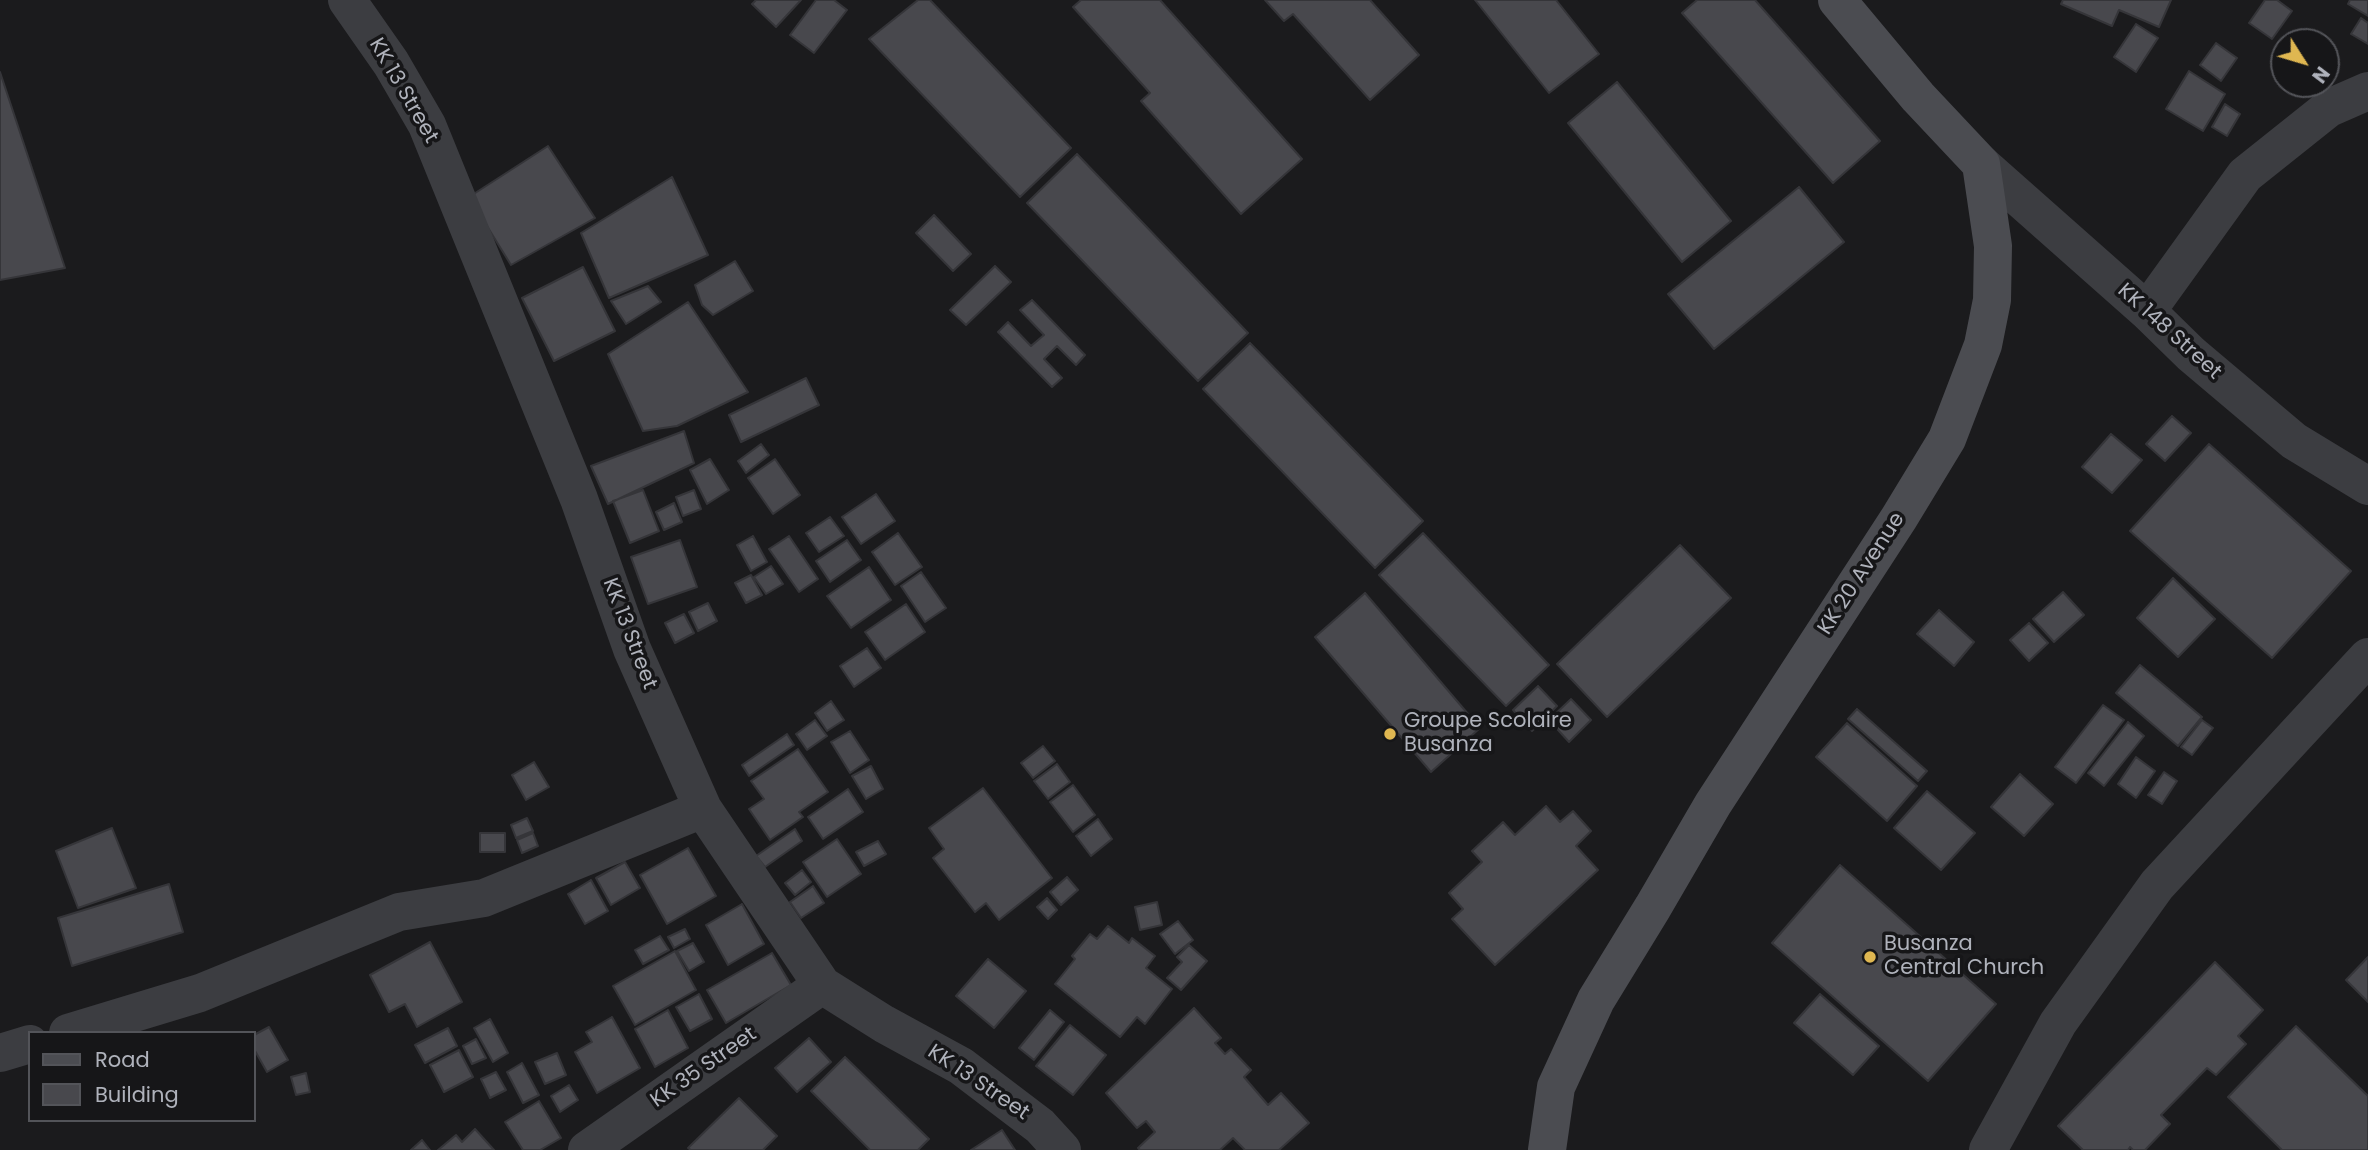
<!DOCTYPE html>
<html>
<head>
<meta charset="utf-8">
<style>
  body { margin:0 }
  #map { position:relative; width:2368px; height:1150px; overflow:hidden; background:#1b1b1d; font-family:Poppins,sans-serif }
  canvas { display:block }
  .legend { position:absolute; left:28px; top:1031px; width:228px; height:91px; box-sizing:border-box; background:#161618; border:2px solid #535459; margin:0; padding:9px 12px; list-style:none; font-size:21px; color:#afb2bb }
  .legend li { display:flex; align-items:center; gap:14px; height:35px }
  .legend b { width:35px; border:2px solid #535459 }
  .north { position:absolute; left:2270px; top:28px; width:70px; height:70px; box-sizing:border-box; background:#161618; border:2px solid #535459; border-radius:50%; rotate:127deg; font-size:19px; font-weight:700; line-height:28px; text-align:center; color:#afb2bb }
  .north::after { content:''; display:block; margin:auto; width:24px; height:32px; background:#dfb751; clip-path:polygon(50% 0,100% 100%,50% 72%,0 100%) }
</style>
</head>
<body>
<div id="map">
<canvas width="2368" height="1150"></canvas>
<ul class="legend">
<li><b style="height:9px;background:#4b4c51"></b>Road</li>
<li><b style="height:19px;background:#48484d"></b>Building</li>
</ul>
<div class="north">N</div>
</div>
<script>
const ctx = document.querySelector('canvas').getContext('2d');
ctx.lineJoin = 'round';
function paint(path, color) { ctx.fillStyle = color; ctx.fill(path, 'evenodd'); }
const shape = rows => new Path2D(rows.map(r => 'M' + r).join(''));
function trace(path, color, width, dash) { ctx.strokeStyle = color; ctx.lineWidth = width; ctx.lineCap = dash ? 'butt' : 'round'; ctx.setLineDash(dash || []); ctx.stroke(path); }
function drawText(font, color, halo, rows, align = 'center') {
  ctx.font = font + ' Poppins,sans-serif'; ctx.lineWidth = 7; ctx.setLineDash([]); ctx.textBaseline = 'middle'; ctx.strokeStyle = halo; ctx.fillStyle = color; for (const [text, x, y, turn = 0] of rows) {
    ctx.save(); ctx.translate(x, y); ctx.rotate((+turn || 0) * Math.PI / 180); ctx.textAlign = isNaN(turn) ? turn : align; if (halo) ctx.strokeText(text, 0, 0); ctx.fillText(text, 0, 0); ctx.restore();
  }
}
const building = shape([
  [756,0,801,0,776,27,752,4,756,0],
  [816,0,834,0,847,10,814,53,790,35,816,0],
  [918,0,930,0,1071,148,1020,197,869,39,918,0],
  [1081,0,1160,0,1302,159,1241,214,1141,101,1150,93,1073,7,1081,0],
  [1265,0,1370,0,1419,55,1370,100,1293,14,1284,21,1265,0],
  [1475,0,1556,0,1599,54,1549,93,1475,0],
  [1697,0,1755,0,1880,141,1833,183,1682,13,1697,0],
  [2063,0,2171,0,2159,27,2119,10,2112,26,2061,4,2063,0],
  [2265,0,2277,0,2292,11,2272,39,2249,23,2265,0],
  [2350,0,2368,0,2368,16,2348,4,2350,0],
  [2361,18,2368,23,2368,44,2351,34,2361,18],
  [2136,24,2158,38,2136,72,2114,57,2136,24],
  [2216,43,2237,58,2221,81,2200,65,2216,43],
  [2189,71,2225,94,2203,131,2166,109,2189,71],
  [0,72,65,268,0,280,0,72],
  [1617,82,1731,221,1682,262,1568,123,1617,82],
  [2225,104,2240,114,2227,136,2212,127,2225,104],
  [548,146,595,218,511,265,469,197,548,146],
  [1077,154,1248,333,1198,381,1027,203,1077,154],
  [672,177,708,255,609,298,581,233,672,177],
  [1799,187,1844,242,1714,349,1668,294,1799,187],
  [934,215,971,254,953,271,916,233,934,215],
  [735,261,753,291,713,315,702,305,695,285,735,261],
  [995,266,1011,282,966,325,950,310,995,266],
  [583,267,615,331,554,361,522,298,583,267],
  [648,286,661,302,626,324,611,301,648,286],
  [1032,300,1085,355,1076,365,1057,346,1044,359,1062,378,1052,387,998,332,1008,322,1031,346,1044,335,1020,310,1032,300],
  [688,302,748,392,677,426,643,431,608,354,688,302],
  [1250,343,1423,521,1375,568,1203,389,1250,343],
  [806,378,819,405,741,442,729,415,806,378],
  [2172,416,2191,433,2165,461,2146,444,2172,416],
  [684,431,694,463,608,504,591,466,684,431],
  [2111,434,2142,460,2112,493,2082,467,2111,434],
  [761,444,769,455,746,473,738,461,761,444],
  [2209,444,2351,571,2272,658,2130,531,2209,444],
  [710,459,729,490,707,504,690,470,710,459],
  [775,459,800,495,773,514,748,478,775,459],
  [643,490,659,531,630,543,613,501,643,490],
  [694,490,701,509,683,516,676,497,694,490],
  [876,494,895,521,861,544,842,517,876,494],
  [674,503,682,522,664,530,656,512,674,503],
  [830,517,844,536,819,552,806,533,830,517],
  [898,533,922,567,895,585,872,552,898,533],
  [1423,533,1549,665,1506,706,1379,575,1423,533],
  [753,536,767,562,751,571,737,545,753,536],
  [789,536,818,579,799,592,769,549,789,536],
  [680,540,697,587,648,604,631,557,680,540],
  [847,540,861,560,830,582,816,561,847,540],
  [1680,545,1731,598,1607,717,1557,664,1680,545],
  [771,566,783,584,766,594,754,577,771,566],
  [869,567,891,600,851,628,827,596,869,567],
  [921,572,946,608,925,622,901,586,921,572],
  [751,575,762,595,746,603,735,583,751,575],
  [2173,578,2215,619,2178,657,2137,618,2173,578],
  [2063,592,2084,615,2054,642,2033,619,2063,592],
  [1365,593,1480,728,1431,772,1315,637,1365,593],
  [708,603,717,621,698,631,689,612,708,603],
  [906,604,925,632,885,660,865,632,906,604],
  [1939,610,1974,642,1954,666,1917,634,1939,610],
  [684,614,694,633,675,643,665,623,684,614],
  [2029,623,2048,643,2029,661,2010,640,2029,623],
  [867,648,881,668,854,687,840,666,867,648],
  [2140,665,2202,717,2178,746,2116,693,2140,665],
  [1538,686,1557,706,1532,731,1513,710,1538,686],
  [1571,699,1591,720,1569,742,1549,720,1571,699],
  [831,701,844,720,827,731,815,713,831,701],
  [2103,705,2124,720,2076,783,2055,767,2103,705],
  [1857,709,1927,771,1918,781,1848,719,1857,709],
  [815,720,827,736,807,750,796,734,815,720],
  [2202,720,2213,728,2192,755,2181,747,2202,720],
  [2128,722,2144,736,2104,786,2088,773,2128,722],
  [1847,723,1917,786,1887,821,1816,757,1847,723],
  [850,731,869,760,850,773,831,742,850,731],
  [787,734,794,745,749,776,742,765,787,734],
  [1043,746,1055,761,1033,778,1021,763,1043,746],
  [798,749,828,792,799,812,803,817,770,840,749,809,764,799,751,781,798,749],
  [2136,757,2155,771,2136,798,2118,784,2136,757],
  [534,762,549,787,526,800,512,775,534,762],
  [1057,764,1070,782,1048,799,1034,781,1057,764],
  [871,766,883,789,866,799,852,776,871,766],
  [2164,772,2177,781,2162,804,2148,795,2164,772],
  [2020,774,2053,804,2024,836,1991,807,2020,774],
  [1073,785,1095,815,1073,832,1050,802,1073,785],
  [983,788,1052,878,999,920,986,903,975,912,933,858,944,849,929,828,983,788],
  [848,789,863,812,823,839,808,817,848,789],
  [1927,791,1975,833,1941,870,1894,828,1927,791],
  [1546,806,1560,822,1573,811,1591,831,1576,846,1598,870,1495,965,1452,919,1463,909,1449,893,1482,862,1472,851,1503,822,1515,835,1546,806],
  [527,818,533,831,516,838,511,825,527,818],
  [1098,819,1112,839,1091,856,1076,836,1098,819],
  [112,828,136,888,78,908,56,851,112,828],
  [795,829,802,841,765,867,756,856,795,829],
  [480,833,505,833,505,852,480,852,480,833],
  [533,833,538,846,522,853,517,840,533,833],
  [837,839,861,874,827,897,803,862,837,839],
  [878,841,886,854,864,866,856,852,878,841],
  [688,848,716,896,667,924,640,875,688,848],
  [625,862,640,888,611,905,596,878,625,862],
  [1840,865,1996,1004,1928,1081,1772,943,1840,865],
  [802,870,811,882,795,895,785,883,802,870],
  [1067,877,1078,890,1061,905,1050,892,1067,877],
  [591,880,608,911,585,924,568,894,591,880],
  [169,884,183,932,72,966,58,918,169,884],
  [813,886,824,903,801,918,790,902,813,886],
  [1047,898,1057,910,1048,919,1037,907,1047,898],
  [1157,902,1162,925,1140,930,1135,907,1157,902],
  [742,904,764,944,728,965,706,925,742,904],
  [1178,921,1193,940,1175,954,1160,934,1178,921],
  [1108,926,1129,943,1132,938,1155,956,1146,968,1172,989,1145,1024,1137,1017,1120,1037,1055,984,1075,959,1072,956,1090,934,1097,939,1108,926],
  [685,929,690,939,674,948,668,937,685,929],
  [660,936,669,950,643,964,635,950,660,936],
  [430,942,462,1002,417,1027,405,1004,389,1012,370,975,430,942],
  [693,943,704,962,689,971,677,951,693,943],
  [1189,945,1207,961,1181,990,1167,978,1182,962,1177,957,1189,945],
  [675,951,696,990,635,1025,613,986,675,951],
  [772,953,791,985,726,1023,707,990,772,953],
  [2368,957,2368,1002,2346,980,2368,957],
  [988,959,1026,991,994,1028,956,996,988,959],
  [2215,962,2263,1010,2238,1036,2246,1044,2216,1075,2207,1068,2161,1115,2170,1124,2145,1150,2133,1150,2130,1147,2128,1150,2083,1150,2058,1126,2215,962],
  [699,994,712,1019,690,1031,676,1007,699,994],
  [1820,994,1879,1046,1853,1075,1794,1023,1820,994],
  [1194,1008,1221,1038,1215,1043,1225,1054,1231,1049,1251,1070,1244,1077,1268,1105,1281,1093,1309,1123,1279,1150,1245,1150,1233,1138,1220,1150,1140,1150,1138,1148,1155,1132,1146,1121,1137,1128,1106,1093,1194,1008],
  [668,1010,688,1048,655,1067,635,1029,668,1010],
  [1050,1010,1064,1022,1034,1060,1019,1048,1050,1010],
  [612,1017,640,1068,597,1093,575,1052,592,1042,586,1032,612,1017],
  [490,1019,508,1053,493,1062,474,1028,490,1019],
  [1070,1025,1106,1055,1073,1095,1036,1066,1070,1025],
  [2296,1026,2368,1096,2368,1150,2282,1150,2228,1097,2296,1026],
  [269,1027,288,1060,267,1072,254,1049,254,1035,269,1027],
  [448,1028,457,1046,425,1063,415,1045,448,1028],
  [809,1038,831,1062,797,1092,775,1068,809,1038],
  [476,1039,486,1058,472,1064,463,1046,476,1039],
  [459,1050,473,1077,444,1092,430,1065,459,1050],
  [557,1053,566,1075,545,1084,535,1062,557,1053],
  [845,1057,929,1139,918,1150,870,1150,811,1091,845,1057],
  [522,1063,539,1095,523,1103,507,1072,522,1063],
  [496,1072,506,1090,490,1098,481,1079,496,1072],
  [306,1073,310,1092,296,1095,291,1077,306,1073],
  [569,1085,578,1100,560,1112,551,1096,569,1085],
  [739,1098,777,1136,763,1150,691,1150,688,1148,739,1098],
  [539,1101,561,1138,540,1150,523,1150,505,1122,539,1101],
  [475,1129,494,1150,438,1150,456,1135,462,1142,475,1129],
  [1002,1130,1015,1150,971,1150,1002,1130],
  [422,1140,430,1150,411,1150,422,1140]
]);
paint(building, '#48484d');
trace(building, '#353539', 2);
trace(shape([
  [347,0,391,63,427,125,579,499,632,649,703,809,822,985,884,1024,961,1066,1040,1126,1062,1150],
  [1981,164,2147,311,2191,354,2294,441,2368,486],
  [2147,311,2245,175,2329,108,2368,91],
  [68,1033,200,993,399,912,484,898,703,809],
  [0,1053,30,1044],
  [587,1150,822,985],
  [1988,1150,2058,1023,2157,885,2368,657]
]), '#3c3d41', 38);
trace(shape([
  [1547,1150,1556,1087,1596,1000,1653,907,1713,804,1899,518,1947,439,1983,345,1992,300,1993,246,1981,164,1918,97,1837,0]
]), '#4b4c51', 38);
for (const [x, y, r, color] of [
  [1390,734,7,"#dfb751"],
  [1870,957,7,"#dfb751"]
]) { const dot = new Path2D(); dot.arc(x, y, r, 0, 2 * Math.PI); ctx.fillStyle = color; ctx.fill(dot); trace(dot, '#161618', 2.5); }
drawText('21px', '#afb2bb', '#161618', [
  ["KK 13 Street",403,91,60],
  ["KK 148 Street",2169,332,42],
  ["KK 20 Avenue",1862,574,-57],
  ["KK 13 Street",629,634,69],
  ["KK 35 Street",704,1068,-35],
  ["KK 13 Street",978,1083,34]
]);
drawText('21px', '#afb2bb', '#161618', [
  ["Groupe Scolaire",1404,722],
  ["Busanza",1404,746],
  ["Busanza",1884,945],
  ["Central Church",1884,969]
], 'left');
</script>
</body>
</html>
